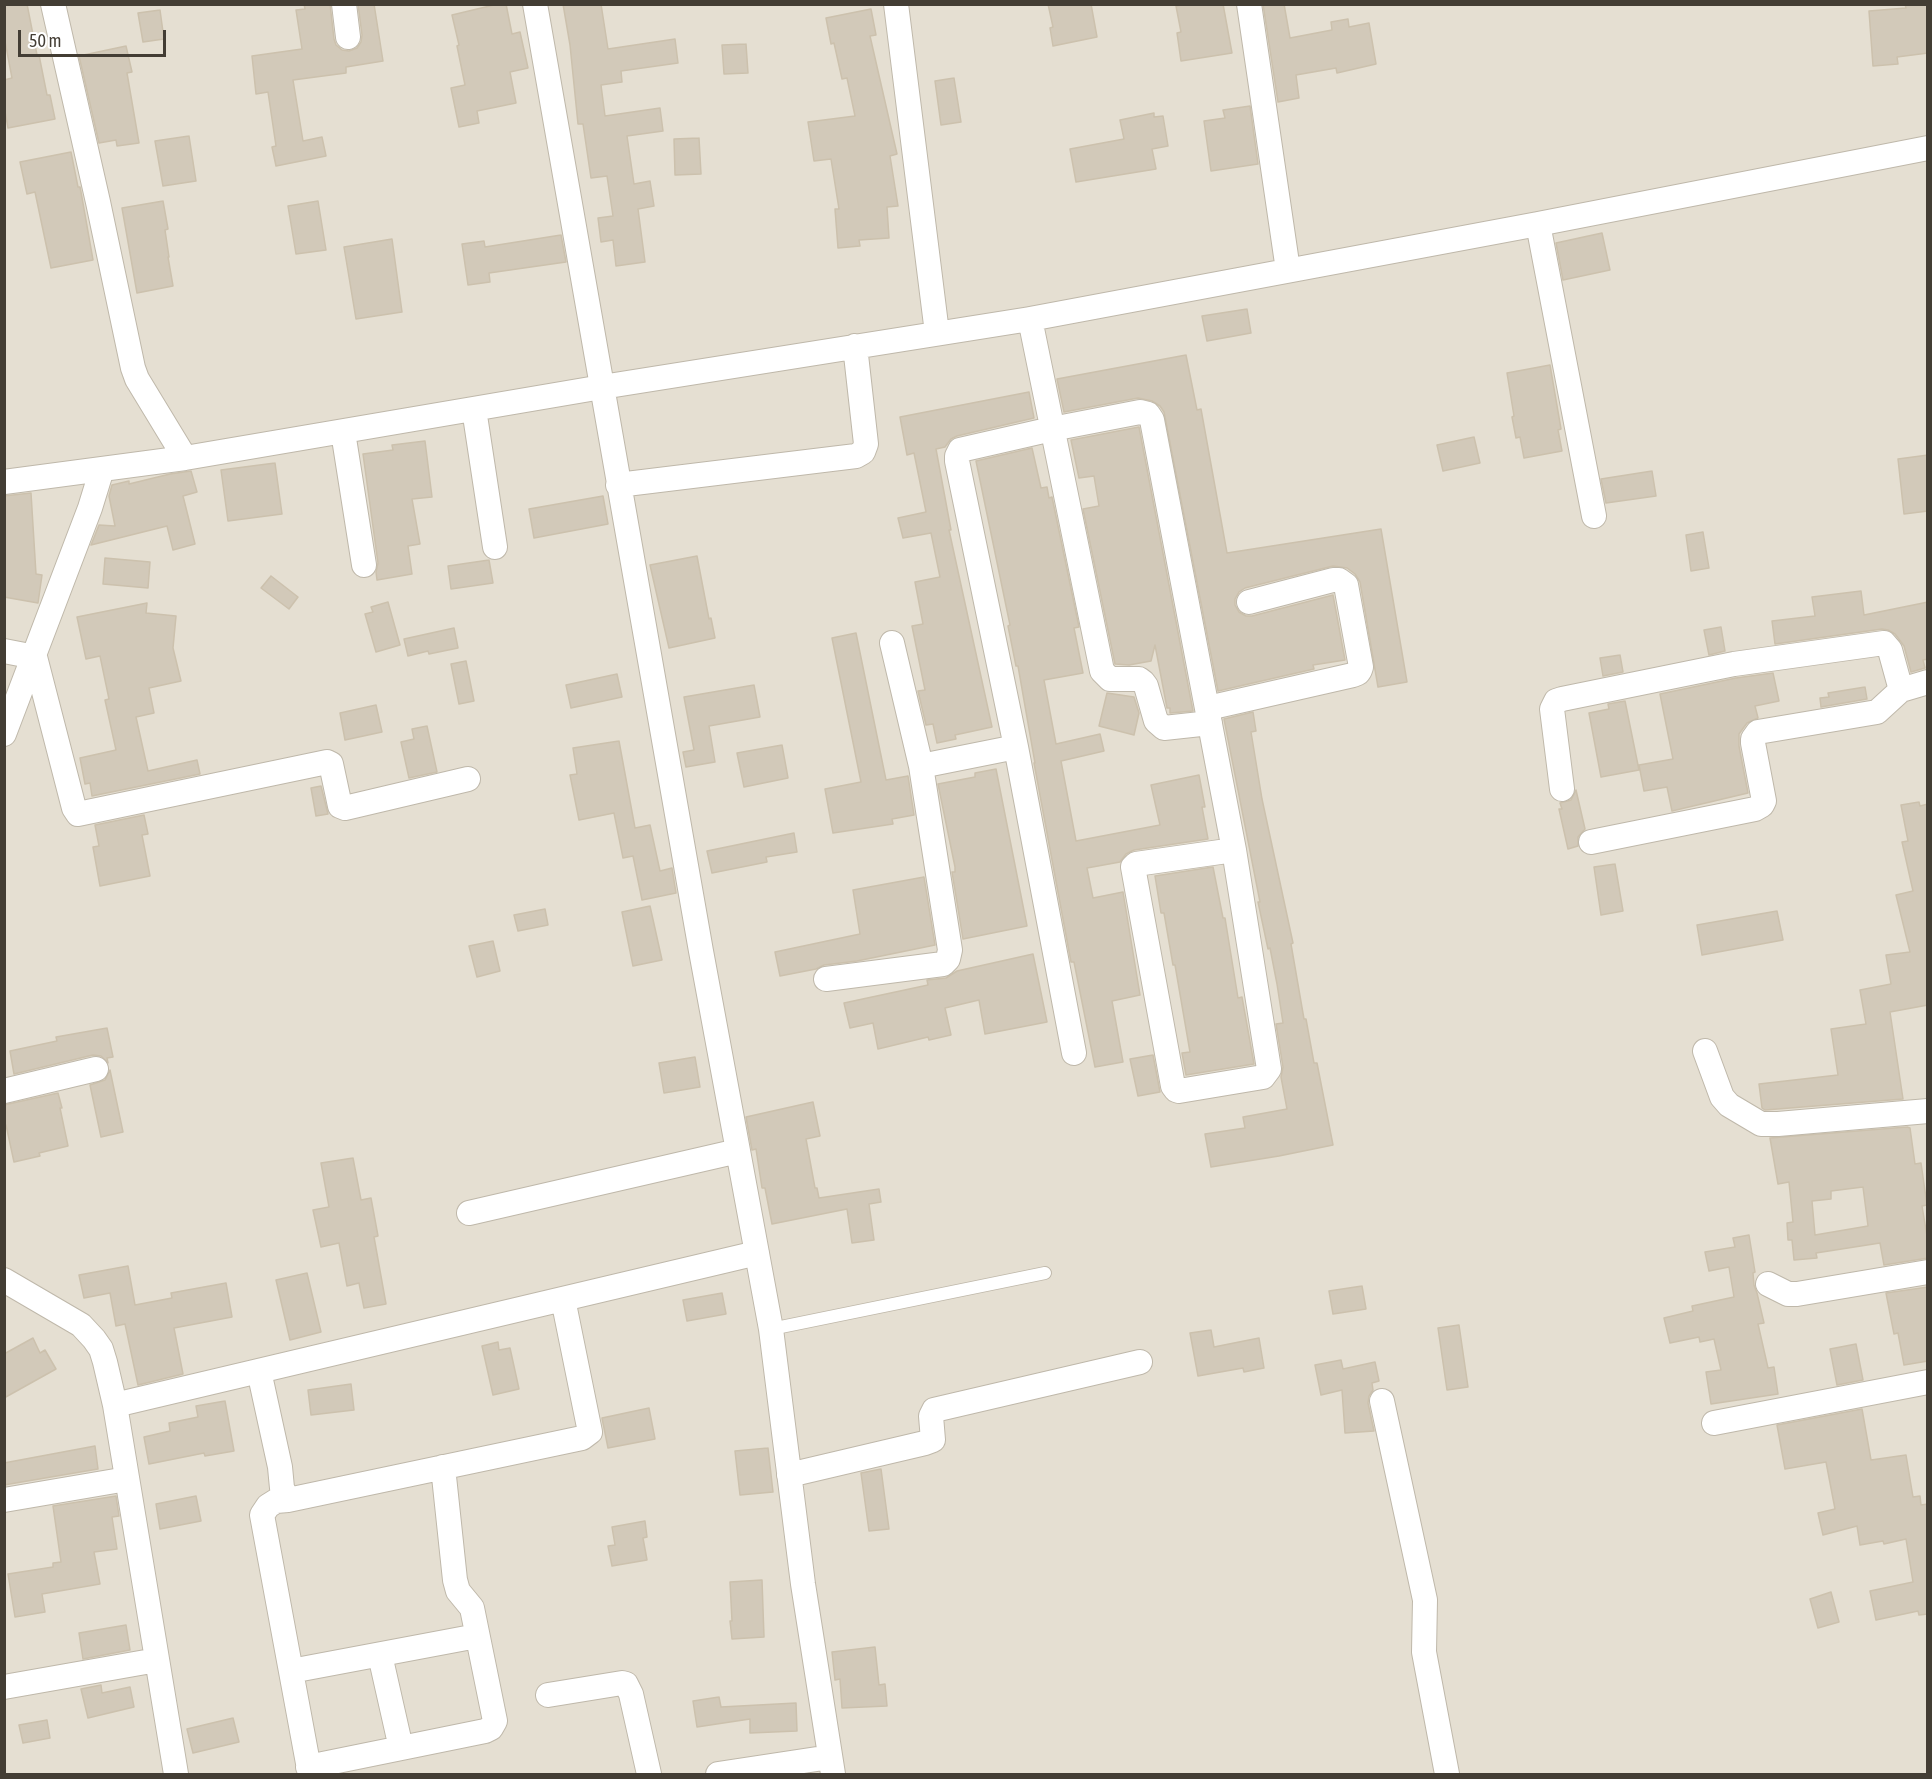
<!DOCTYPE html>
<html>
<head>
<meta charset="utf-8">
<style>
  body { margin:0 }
  #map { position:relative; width:1932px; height:1779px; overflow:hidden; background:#f1ede3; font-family:"Asap Condensed",sans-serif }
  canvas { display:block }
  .frame { position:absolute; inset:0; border:6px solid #433d34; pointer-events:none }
  .scale { position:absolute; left:18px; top:30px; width:148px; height:27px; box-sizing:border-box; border:3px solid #433d34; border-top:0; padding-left:8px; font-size:18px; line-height:21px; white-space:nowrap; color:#433d34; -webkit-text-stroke:4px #fff; paint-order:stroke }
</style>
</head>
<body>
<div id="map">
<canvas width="1932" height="1779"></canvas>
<div class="frame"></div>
<div class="scale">50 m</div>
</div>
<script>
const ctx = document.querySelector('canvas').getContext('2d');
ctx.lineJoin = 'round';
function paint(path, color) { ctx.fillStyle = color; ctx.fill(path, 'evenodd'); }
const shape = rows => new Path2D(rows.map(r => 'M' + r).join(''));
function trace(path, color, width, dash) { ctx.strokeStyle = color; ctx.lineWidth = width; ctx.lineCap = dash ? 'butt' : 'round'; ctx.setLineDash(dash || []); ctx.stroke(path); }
paint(shape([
  [5,5,1927,5,1927,1774,5,1774]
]), '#e5dfd2');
const building = shape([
  [4,4,27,4,37,55,39,55,47,95,50,95,55,119,8,128,4,106,4,80,12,78,4,36,4,4],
  [304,4,330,4,334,39,336,45,342,50,349,51,357,48,361,42,362,35,358,4,374,4,383,61,346,67,346,73,293,80,303,141,322,137,326,156,276,166,272,147,276,146,268,92,256,94,252,56,302,49,296,10,305,9,304,4],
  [498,4,506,4,512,34,520,32,528,68,510,72,516,103,477,111,479,123,459,127,451,88,465,85,457,46,459,45,452,15,498,4],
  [563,4,601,4,608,49,675,39,678,63,621,71,622,82,601,85,605,116,660,108,663,131,627,136,634,184,650,181,654,206,638,209,645,262,616,266,613,240,601,242,598,218,613,216,607,176,591,178,583,124,578,124,570,45,563,4],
  [1048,4,1091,4,1097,37,1053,46,1050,28,1053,27,1048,4],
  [1187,4,1223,4,1232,53,1181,61,1177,33,1181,32,1176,6,1187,4],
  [1263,4,1284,4,1290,38,1332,30,1331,22,1348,19,1349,27,1369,23,1376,64,1337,73,1336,68,1296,75,1299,98,1278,102,1263,4],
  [1905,4,1928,4,1928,53,1897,57,1898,64,1873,66,1869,11,1906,8,1905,4],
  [871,9,876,35,870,36,897,154,890,156,898,206,887,207,889,238,859,240,860,246,838,248,835,209,839,209,831,159,814,161,808,122,855,116,847,78,842,79,834,43,831,44,826,18,871,9],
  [160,10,164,39,143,42,138,13,160,10],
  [746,44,748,73,724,74,722,45,746,44],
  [126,46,132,72,127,73,139,143,117,146,116,140,99,143,79,56,126,46],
  [954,78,961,122,941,125,935,81,954,78],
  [1250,106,1258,164,1211,171,1204,121,1225,118,1223,110,1250,106],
  [1154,113,1154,117,1163,116,1168,146,1152,149,1156,169,1076,182,1070,149,1124,139,1120,120,1154,113],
  [189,136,196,181,163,186,155,141,189,136],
  [699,138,701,174,675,175,674,139,699,138],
  [71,152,78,187,80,187,81,192,93,260,51,268,35,192,27,194,20,162,71,152],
  [163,201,168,229,165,230,169,257,168,257,173,286,137,293,122,208,163,201],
  [318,201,326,250,296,254,288,206,318,201],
  [1602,233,1610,270,1563,280,1556,243,1602,233],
  [561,235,566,262,489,273,490,282,468,285,462,244,484,241,485,247,561,235],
  [392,239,402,312,356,319,344,247,392,239],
  [1247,309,1251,333,1207,341,1202,316,1247,309],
  [1186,355,1197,410,1201,409,1227,553,1381,529,1407,682,1378,687,1360,582,1355,574,1347,568,1333,566,1245,588,1239,592,1235,599,1235,605,1239,612,1246,616,1252,616,1333,595,1345,660,1313,665,1314,669,1218,691,1164,412,1160,406,1152,401,1138,398,1064,412,1057,379,1186,355],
  [1550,365,1561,429,1558,430,1562,451,1524,458,1520,437,1516,438,1512,417,1514,416,1507,373,1550,365],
  [1029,392,1034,418,957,436,951,439,945,447,936,449,951,530,949,530,992,727,955,735,956,739,937,743,933,724,926,725,918,691,925,690,912,626,923,624,915,582,940,577,931,533,903,538,898,518,926,512,914,453,907,455,900,417,1029,392],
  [1139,427,1193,711,1170,713,1170,708,1167,708,1155,645,1151,661,1129,665,1115,664,1083,509,1099,506,1094,476,1079,478,1071,440,1139,427],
  [1474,437,1480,463,1443,471,1437,445,1474,437],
  [425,441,432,497,412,499,420,544,408,546,412,574,377,580,376,572,378,563,363,454,393,450,392,445,425,441],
  [1032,448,1041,488,1047,487,1049,498,1052,497,1079,627,1074,628,1083,673,1044,680,1056,744,1100,734,1104,751,1061,761,1076,841,1160,825,1151,785,1199,775,1205,807,1202,807,1208,839,1134,850,1126,854,1120,862,1087,868,1093,898,1123,892,1140,995,1112,1001,1123,1062,1095,1067,1074,962,1071,962,1034,763,1035,763,1018,666,1016,666,1008,626,1010,625,976,461,1032,448],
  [1928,455,1928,511,1904,514,1898,459,1928,455],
  [275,463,282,514,228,521,221,470,275,463],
  [191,471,197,492,183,496,195,544,173,550,167,526,91,545,99,525,115,526,109,496,112,485,129,481,129,484,170,474,191,471],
  [1652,471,1656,496,1606,503,1601,479,1652,471],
  [31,493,36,574,42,575,38,603,4,597,4,496,31,493],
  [603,496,608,524,534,538,529,509,603,496],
  [1703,532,1709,568,1691,571,1686,535,1703,532],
  [697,556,709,619,711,618,715,638,669,648,650,565,697,556],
  [105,558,150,562,148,588,103,584,105,558],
  [489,560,493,583,451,589,448,566,489,560],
  [271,576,298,597,289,609,261,588,271,576],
  [1861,591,1864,615,1928,602,1928,659,1923,660,1925,668,1911,672,1904,646,1895,634,1888,630,1882,629,1775,644,1772,621,1815,616,1812,597,1861,591],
  [388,602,400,645,376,652,365,614,373,612,371,607,388,602],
  [147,603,146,613,176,616,173,648,181,681,149,688,154,713,136,717,148,771,197,760,200,774,92,796,90,783,85,784,80,758,116,750,105,700,109,699,100,656,86,659,77,617,147,603],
  [1721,627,1725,651,1709,655,1704,630,1721,627],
  [454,628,458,648,429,654,428,651,408,656,404,639,454,628],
  [856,633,886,780,908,776,914,815,892,819,893,824,833,833,825,789,861,782,832,638,856,633],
  [1620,655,1623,672,1603,676,1600,658,1620,655],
  [466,661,474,701,459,704,451,664,466,661],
  [1773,673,1779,701,1755,706,1758,718,1747,723,1739,734,1739,746,1748,793,1672,811,1667,787,1644,791,1639,765,1673,759,1660,694,1736,678,1773,673],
  [617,674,622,697,571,708,566,685,617,674],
  [754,685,760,717,709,726,715,762,686,767,683,752,694,750,684,697,754,685],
  [1865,687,1867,699,1821,707,1820,698,1829,697,1828,693,1865,687],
  [1107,693,1134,697,1139,713,1134,735,1099,726,1107,693],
  [1625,701,1639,770,1601,777,1589,713,1609,709,1608,704,1625,701],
  [376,705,382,732,345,740,340,713,376,705],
  [1253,712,1256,731,1251,732,1262,799,1293,943,1291,944,1304,1019,1306,1019,1314,1063,1317,1063,1333,1145,1279,1156,1211,1167,1205,1134,1245,1128,1243,1117,1287,1109,1281,1077,1283,1067,1276,1024,1283,1023,1277,984,1270,948,1268,949,1258,902,1260,902,1224,719,1253,712],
  [427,726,437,772,409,778,401,742,414,739,412,729,427,726],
  [619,741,635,828,650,825,660,871,672,868,676,893,642,900,633,856,623,858,614,813,579,820,570,775,577,774,573,748,619,741],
  [782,745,788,778,744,787,737,753,782,745],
  [996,769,1027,926,963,939,952,872,955,872,955,867,938,784,975,777,975,773,996,769],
  [321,786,328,814,316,816,311,788,321,786],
  [1576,790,1585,829,1578,837,1578,846,1568,849,1559,809,1562,809,1560,803,1571,800,1576,790],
  [1919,802,1920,806,1928,804,1928,1005,1890,1012,1903,1099,1765,1110,1762,1108,1759,1084,1838,1075,1831,1029,1866,1024,1860,990,1891,984,1886,955,1910,952,1896,895,1913,891,1902,842,1908,841,1901,805,1919,802],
  [144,815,148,834,142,835,150,876,100,886,93,847,99,846,95,825,144,815],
  [794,833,797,852,766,857,767,862,712,873,707,851,794,833],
  [1615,864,1623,911,1601,915,1594,867,1615,864],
  [1213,867,1223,918,1225,918,1238,998,1242,997,1254,1064,1186,1075,1182,1053,1190,1052,1175,965,1173,965,1164,913,1161,913,1155,876,1213,867],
  [924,877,935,945,857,961,824,965,816,969,780,976,775,952,860,934,853,890,924,877],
  [650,906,662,960,633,966,622,912,650,906],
  [545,909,548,925,518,931,514,915,545,909],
  [1777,911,1783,940,1702,955,1697,925,1777,911],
  [493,941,500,971,477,977,469,946,493,941],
  [1033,954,1047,1022,985,1034,979,1000,945,1008,951,1035,929,1040,928,1037,878,1049,873,1023,850,1028,844,1003,928,985,927,980,946,978,957,971,1033,954],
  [107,1028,113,1057,107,1058,108,1063,101,1056,93,1055,14,1074,10,1051,57,1041,56,1037,107,1028],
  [1153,1055,1160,1092,1138,1096,1130,1059,1153,1055],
  [695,1057,700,1087,664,1093,659,1063,695,1057],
  [110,1070,123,1132,101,1137,90,1085,105,1080,110,1070],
  [58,1093,62,1108,60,1108,68,1146,39,1153,40,1156,14,1162,6,1125,4,1126,4,1105,58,1093],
  [813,1102,820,1136,806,1139,815,1188,817,1188,819,1198,879,1189,881,1202,869,1204,874,1240,852,1243,847,1209,772,1224,765,1188,762,1188,756,1149,752,1150,746,1117,813,1102],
  [1907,1127,1910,1128,1915,1164,1921,1163,1927,1205,1922,1206,1928,1242,1928,1258,1884,1265,1880,1243,1816,1253,1817,1258,1794,1260,1792,1240,1788,1240,1787,1223,1793,1222,1789,1182,1778,1184,1770,1138,1907,1127],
  [1863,1187,1868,1226,1815,1235,1812,1201,1831,1199,1831,1191,1863,1187],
  [353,1158,361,1200,371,1198,378,1236,374,1237,386,1304,364,1308,359,1283,347,1286,339,1243,321,1247,313,1210,329,1207,321,1163,353,1158],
  [1749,1235,1755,1272,1753,1273,1754,1285,1757,1293,1764,1323,1758,1324,1768,1368,1774,1367,1778,1394,1711,1404,1706,1372,1721,1370,1714,1339,1700,1342,1699,1337,1670,1343,1664,1318,1693,1311,1692,1306,1734,1297,1729,1267,1709,1271,1705,1252,1735,1247,1733,1238,1749,1235],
  [128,1266,135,1305,172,1298,171,1293,226,1283,232,1317,174,1328,183,1374,138,1385,125,1324,116,1326,110,1293,84,1298,79,1275,128,1266],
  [307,1273,321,1332,290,1340,276,1280,307,1273],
  [1362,1286,1366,1309,1333,1314,1329,1291,1362,1286],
  [1928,1287,1928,1361,1904,1365,1898,1333,1894,1334,1886,1293,1928,1287],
  [722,1293,726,1314,687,1321,683,1300,722,1293],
  [1459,1325,1468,1387,1447,1390,1438,1328,1459,1325],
  [1211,1330,1214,1347,1259,1338,1264,1368,1244,1372,1243,1368,1198,1376,1190,1333,1211,1330],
  [33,1338,40,1353,45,1350,56,1369,4,1398,4,1354,33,1338],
  [498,1342,499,1350,510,1348,519,1389,493,1395,482,1346,498,1342],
  [1856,1344,1863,1380,1837,1385,1830,1349,1856,1344],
  [1341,1360,1343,1369,1375,1362,1379,1381,1372,1383,1373,1390,1369,1396,1368,1403,1374,1431,1345,1433,1342,1390,1321,1395,1315,1365,1341,1360],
  [351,1384,354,1410,311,1415,308,1390,351,1384],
  [225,1401,234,1451,205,1456,204,1453,149,1464,144,1437,170,1431,169,1423,198,1417,196,1406,225,1401],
  [649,1408,655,1439,608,1448,602,1418,649,1408],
  [1862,1409,1871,1460,1906,1455,1913,1497,1920,1496,1921,1505,1928,1504,1928,1614,1919,1615,1918,1611,1876,1620,1870,1591,1913,1582,1906,1539,1884,1544,1883,1541,1860,1545,1857,1526,1823,1535,1818,1513,1835,1509,1826,1462,1785,1469,1777,1425,1862,1409],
  [95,1446,98,1469,4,1485,4,1463,95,1446],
  [768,1448,773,1492,740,1495,735,1451,768,1448],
  [881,1469,889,1529,869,1531,861,1473,881,1469],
  [116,1496,119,1516,112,1517,117,1549,94,1552,100,1584,42,1594,45,1612,15,1617,8,1574,53,1567,53,1563,61,1562,53,1506,116,1496],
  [196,1496,201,1521,160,1529,156,1504,196,1496],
  [645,1521,647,1537,643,1538,647,1560,612,1566,608,1546,615,1545,612,1527,645,1521],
  [762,1580,764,1637,732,1639,730,1621,732,1621,730,1582,762,1580],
  [1831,1592,1839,1622,1818,1628,1810,1599,1831,1592],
  [126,1625,130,1650,83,1659,79,1633,126,1625],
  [875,1647,879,1685,885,1684,887,1706,842,1708,840,1679,835,1680,832,1652,875,1647],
  [101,1685,102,1693,130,1687,134,1707,88,1718,81,1689,101,1685],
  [719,1697,721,1707,796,1703,797,1731,750,1733,750,1719,697,1727,693,1701,719,1697],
  [233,1718,239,1742,193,1753,187,1729,233,1718],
  [47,1720,50,1738,23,1743,19,1725,47,1720]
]);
paint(building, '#d2c9b9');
trace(building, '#ccc1ad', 1.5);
const lane = shape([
  [771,1329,1045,1273]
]);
const street = shape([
  [53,4,98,202,133,368,137,379,185,458],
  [344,4,348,37],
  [535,4,701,951,771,1329,803,1584,833,1774],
  [896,4,937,333],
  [1249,4,1288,270],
  [1538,224,1594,516],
  [1030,319,1102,671,1110,679,1139,679,1143,682,1146,686,1156,721,1164,728,1210,723],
  [474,409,495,547],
  [343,432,364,565],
  [4,482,185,458,602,387,1030,319,1538,224,1928,148],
  [618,485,856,456,863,452,866,444,855,346],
  [4,651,35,657,74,808,78,814,327,762,331,764,340,806,345,808,468,779],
  [1208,708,1353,675,1358,673,1360,670,1361,667,1346,585,1339,580,1333,580,1249,602],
  [4,734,90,508,102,469],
  [921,766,1016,747],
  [1562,789,1552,709,1556,701,1562,699,1734,664,1884,643,1890,650,1901,690],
  [1591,842,1755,809,1762,805,1764,801,1753,743,1753,739,1758,732,1877,712,1901,690,1928,682],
  [826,979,943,964,948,959,950,950,921,766,892,643],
  [1705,1051,1722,1097,1729,1105,1761,1124,1778,1124,1928,1111],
  [1074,1053,1016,747,957,461,957,456,960,450,1052,429,1140,412,1148,414,1152,420,1234,850,1269,1069,1263,1077,1179,1091,1176,1090,1173,1086,1133,867,1136,864,1234,850],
  [4,1091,96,1069],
  [469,1213,738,1151],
  [4,1280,81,1325,94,1339,101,1349,105,1362,115,1405,176,1774],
  [1768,1284,1788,1294,1797,1294,1928,1272],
  [259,1371,280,1467,282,1488,288,1500,582,1438,590,1432,563,1299],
  [1382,1401,1425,1600,1424,1652,1447,1774],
  [115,1405,757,1253],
  [1714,1423,1928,1382],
  [789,1475,925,1443,933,1440,931,1416,934,1410,1140,1362],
  [4,1500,127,1479],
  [288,1500,276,1501,268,1506,262,1515,310,1774],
  [380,1655,401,1748],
  [291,1671,477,1636],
  [4,1687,157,1660],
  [548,1695,622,1683,626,1684,631,1694,649,1774],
  [308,1767,485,1731,491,1728,495,1721,472,1608,458,1591,455,1580,443,1467],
  [718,1774,830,1757]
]);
trace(lane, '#bfb8aa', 14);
trace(street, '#bfb8aa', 26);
trace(lane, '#fff', 12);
trace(street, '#fff', 24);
</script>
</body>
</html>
